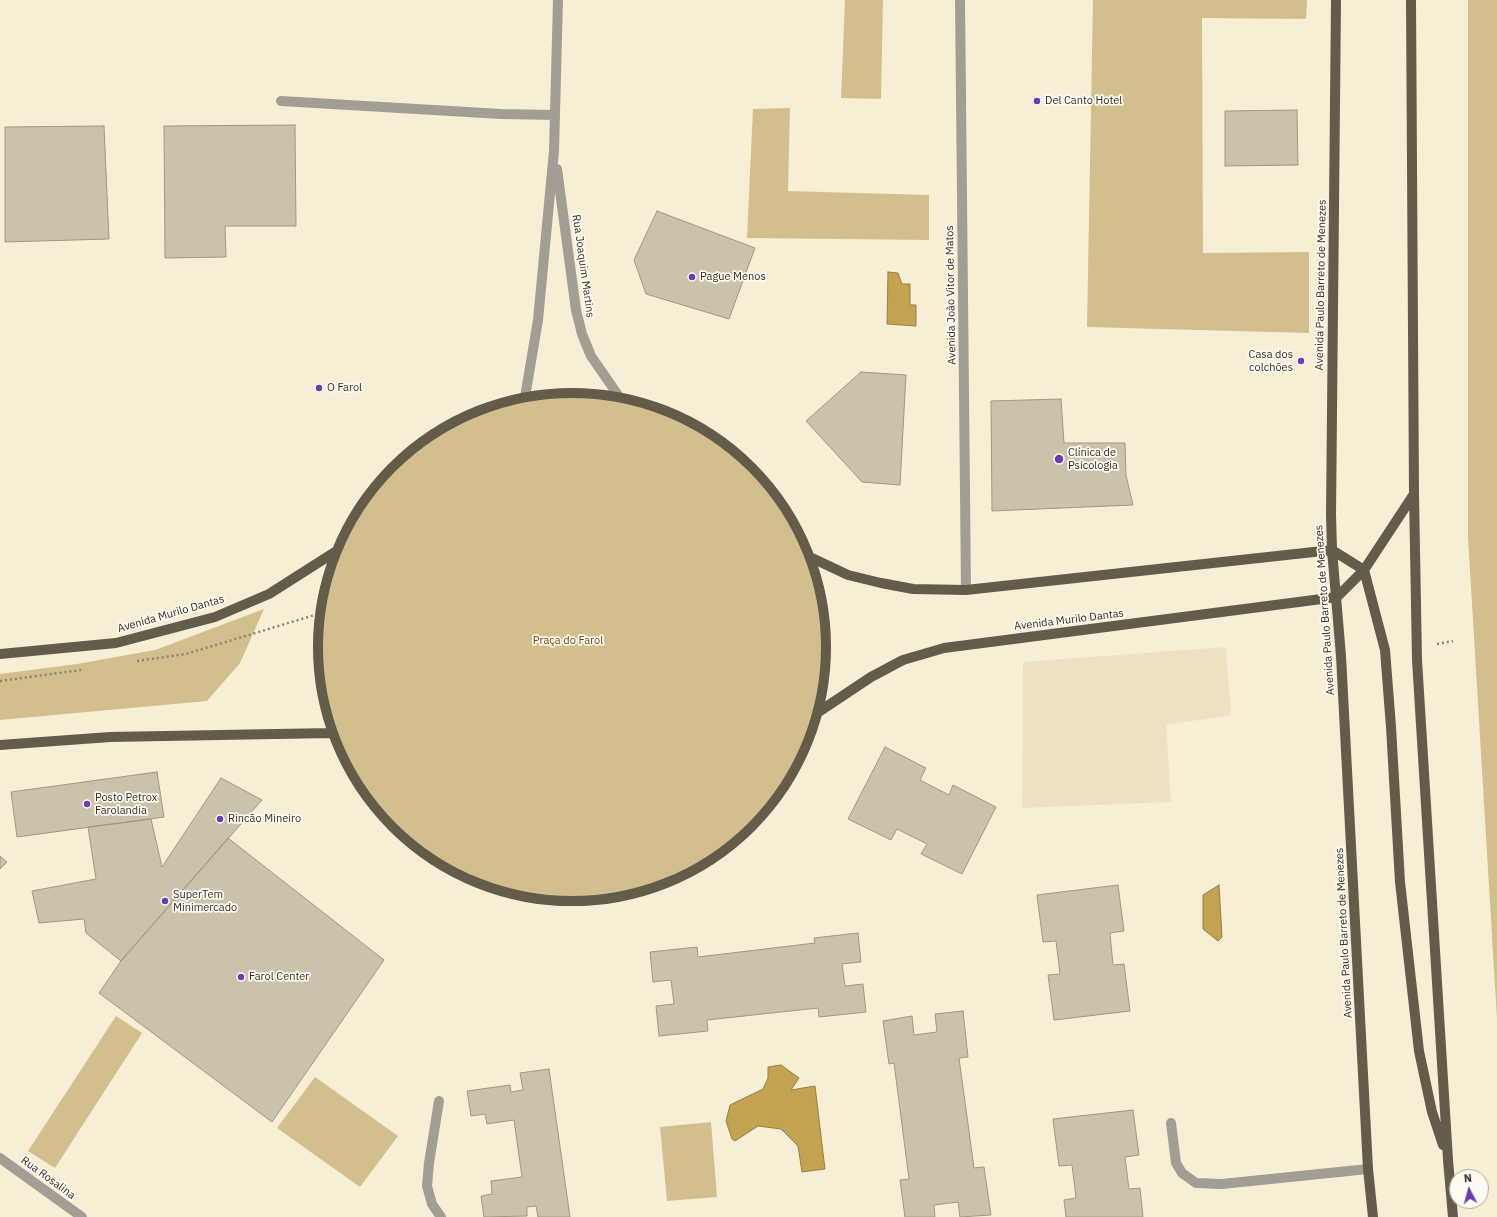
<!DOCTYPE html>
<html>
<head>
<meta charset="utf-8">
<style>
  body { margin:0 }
  #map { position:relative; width:1497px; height:1217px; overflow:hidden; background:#f7eed6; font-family:"IBM Plex Sans",sans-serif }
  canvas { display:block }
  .north { position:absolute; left:1449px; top:1169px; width:40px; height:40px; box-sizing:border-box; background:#fffbf2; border:1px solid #aca89f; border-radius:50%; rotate:354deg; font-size:11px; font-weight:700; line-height:16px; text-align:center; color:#302c23 }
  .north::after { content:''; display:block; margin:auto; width:14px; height:18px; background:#6d3cb3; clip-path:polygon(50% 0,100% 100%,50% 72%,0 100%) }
</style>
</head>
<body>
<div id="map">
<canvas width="1497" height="1217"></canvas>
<div class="north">N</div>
</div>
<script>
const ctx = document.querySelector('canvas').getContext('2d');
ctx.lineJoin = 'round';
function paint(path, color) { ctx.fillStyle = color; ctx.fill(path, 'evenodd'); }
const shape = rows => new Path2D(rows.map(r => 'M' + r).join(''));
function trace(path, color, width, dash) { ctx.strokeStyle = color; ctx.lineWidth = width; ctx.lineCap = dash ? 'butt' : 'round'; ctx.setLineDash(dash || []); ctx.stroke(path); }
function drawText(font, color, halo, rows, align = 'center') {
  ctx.font = font + ' "IBM Plex Sans",sans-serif'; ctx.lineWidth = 3.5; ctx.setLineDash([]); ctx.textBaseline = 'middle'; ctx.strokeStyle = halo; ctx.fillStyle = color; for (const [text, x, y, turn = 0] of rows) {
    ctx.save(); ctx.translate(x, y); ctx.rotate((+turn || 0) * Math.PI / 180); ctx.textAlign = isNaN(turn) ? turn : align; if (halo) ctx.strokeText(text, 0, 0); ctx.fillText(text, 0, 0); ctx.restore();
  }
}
paint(shape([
  [1226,647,1231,715,1166,725,1171,802,1022,808,1023,662]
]), '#eee1c3');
paint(shape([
  [845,0,883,0,881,99,841,98],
  [1093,0,1307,0,1306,19,1202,18,1203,253,1309,252,1309,333,1087,327],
  [1468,0,1497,0,1497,1019,1468,537],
  [790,108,788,191,929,195,929,240,747,238,753,109],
  '318 647a254 254 0 1 1 508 0a254 254 0 1 1-508 0Z',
  [264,609,240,663,207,701,0,720,0,674,77,664,155,650],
  [116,1016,142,1033,55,1168,28,1151],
  [315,1077,398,1136,360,1187,277,1128],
  [711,1122,717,1197,667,1201,660,1127]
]), '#d3bf8d');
const water = shape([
  [888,272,898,273,902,284,910,284,910,305,916,305,916,326,887,324,888,272],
  [1219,885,1222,937,1218,941,1203,929,1203,895,1219,885],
  [781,1065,799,1078,791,1090,815,1086,825,1169,802,1172,798,1146,781,1129,758,1126,735,1141,732,1139,726,1121,730,1105,763,1089,768,1078,768,1067,781,1065]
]);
paint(water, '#c3a352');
trace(water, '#977f44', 1);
const building = shape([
  [1297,110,1298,165,1225,166,1225,111,1297,110],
  [295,125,296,226,225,226,226,257,165,258,164,126,295,125],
  [104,126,109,239,5,242,5,127,104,126],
  [657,211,755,248,729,319,646,294,634,260,657,211],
  [861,372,906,375,900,485,862,482,806,421,861,372],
  [1061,399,1064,443,1125,443,1126,475,1133,505,992,511,991,401,1061,399],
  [885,747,926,768,920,780,949,795,953,785,996,807,962,874,921,854,927,844,897,829,891,840,848,819,885,747],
  [157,772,164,817,17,837,11,792,157,772],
  [221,778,262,800,121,961,86,933,84,919,39,923,32,891,96,879,88,827,151,819,162,867,221,778],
  [228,838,384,960,272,1122,99,993,121,961,228,838],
  [0,856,7,862,0,869,0,856],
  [1118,885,1124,931,1110,933,1113,965,1124,964,1130,1011,1054,1020,1048,975,1060,974,1056,941,1043,942,1037,895,1118,885],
  [858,933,861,962,842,964,845,986,863,984,866,1012,819,1017,818,1008,707,1020,708,1031,659,1036,656,1006,674,1004,671,980,653,982,650,952,697,947,698,957,815,943,814,938,858,933],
  [963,1011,968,1057,959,1058,974,1168,984,1167,991,1215,960,1217,958,1202,934,1205,935,1217,905,1217,900,1180,909,1179,894,1063,889,1064,883,1021,912,1016,914,1035,937,1032,935,1014,963,1011],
  [549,1069,570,1217,538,1217,536,1206,527,1207,527,1216,484,1217,481,1196,492,1194,491,1181,522,1177,514,1120,487,1124,485,1114,471,1116,467,1091,510,1085,511,1092,523,1090,520,1073,549,1069],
  [1133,1110,1139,1155,1125,1157,1129,1189,1140,1188,1143,1217,1066,1217,1064,1200,1076,1198,1072,1165,1059,1166,1053,1119,1133,1110]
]);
paint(building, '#cbc2ab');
trace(building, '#a09882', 1);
trace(shape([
  [1437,644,1453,641],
  [137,661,186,654,318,614],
  [0,681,81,670]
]), '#8a8474', 2.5, [2, 3]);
trace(shape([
  [960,0,966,590],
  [281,101,501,114,555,115],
  [557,169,576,310,582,334,591,356,620,398],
  [525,397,538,320,554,151,558,0],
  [439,1101,429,1163,427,1186,432,1204,441,1217],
  [1171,1123,1176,1163,1182,1173,1196,1183,1222,1184,1368,1169],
  [0,1158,82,1217]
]), '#a29e94', 10);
trace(shape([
  [1336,0,1331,515,1332,550,1341,656,1368,1169,1373,1217],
  [1411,0,1414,494,1417,660,1448,1160,1453,1217],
  '318 647a254 254 0 1 1 508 0a254 254 0 1 1-508 0Z',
  [812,558,848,575,881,583,913,589,966,590,1332,550,1364,570,1385,650,1391,727,1400,882,1419,1051,1432,1112,1443,1145],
  [0,654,116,643,215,617,269,594,335,552],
  [820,711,871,677,903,660,944,648,1337,597,1364,570,1414,494],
  [0,745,110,737,331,733]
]), '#635c4b', 10);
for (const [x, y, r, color] of [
  [1037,101,4,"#6d3cb3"],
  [692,277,4,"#6d3cb3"],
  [1301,361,4,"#6d3cb3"],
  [319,388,4,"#6d3cb3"],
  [1059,459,5,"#6d3cb3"],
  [87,804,4,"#6d3cb3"],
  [220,819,4,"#6d3cb3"],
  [165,901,4,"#6d3cb3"],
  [241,977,4,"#6d3cb3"]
]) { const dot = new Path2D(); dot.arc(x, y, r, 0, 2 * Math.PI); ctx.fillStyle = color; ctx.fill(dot); trace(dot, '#fffbf2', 1.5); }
drawText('11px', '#302c23', '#fffbf2', [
  ["Del Canto Hotel",1045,101],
  ["Pague Menos",700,277],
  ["Casa dos",1293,355,"right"],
  ["colchões",1293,368,"right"],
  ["O Farol",327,388],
  ["Clínica de",1068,453],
  ["Psicologia",1068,466],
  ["Posto Petrox",95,798],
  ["Farolandia",95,811],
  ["Rincão Mineiro",228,819],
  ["SuperTem",173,895],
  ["Minimercado",173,908],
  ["Farol Center",249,977]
], 'left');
drawText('11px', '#302c23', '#fffbf2', [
  ["Rua Joaquim Martins",583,266,82],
  ["Avenida Paulo Barreto de Menezes",1321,285,-89],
  ["Avenida João Vitor de Matos",951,295,-91],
  ["Avenida Paulo Barreto de Menezes",1325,610,-94],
  ["Avenida Murilo Dantas",171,614,-16],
  ["Avenida Murilo Dantas",1069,620,-7],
  ["Avenida Paulo Barreto de Menezes",1344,933,-93],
  ["Rua Rosalina",48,1178,36]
]);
drawText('11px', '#604b08', '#fffbf2', [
  ["Praça do Farol",568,641]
]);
</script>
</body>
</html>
